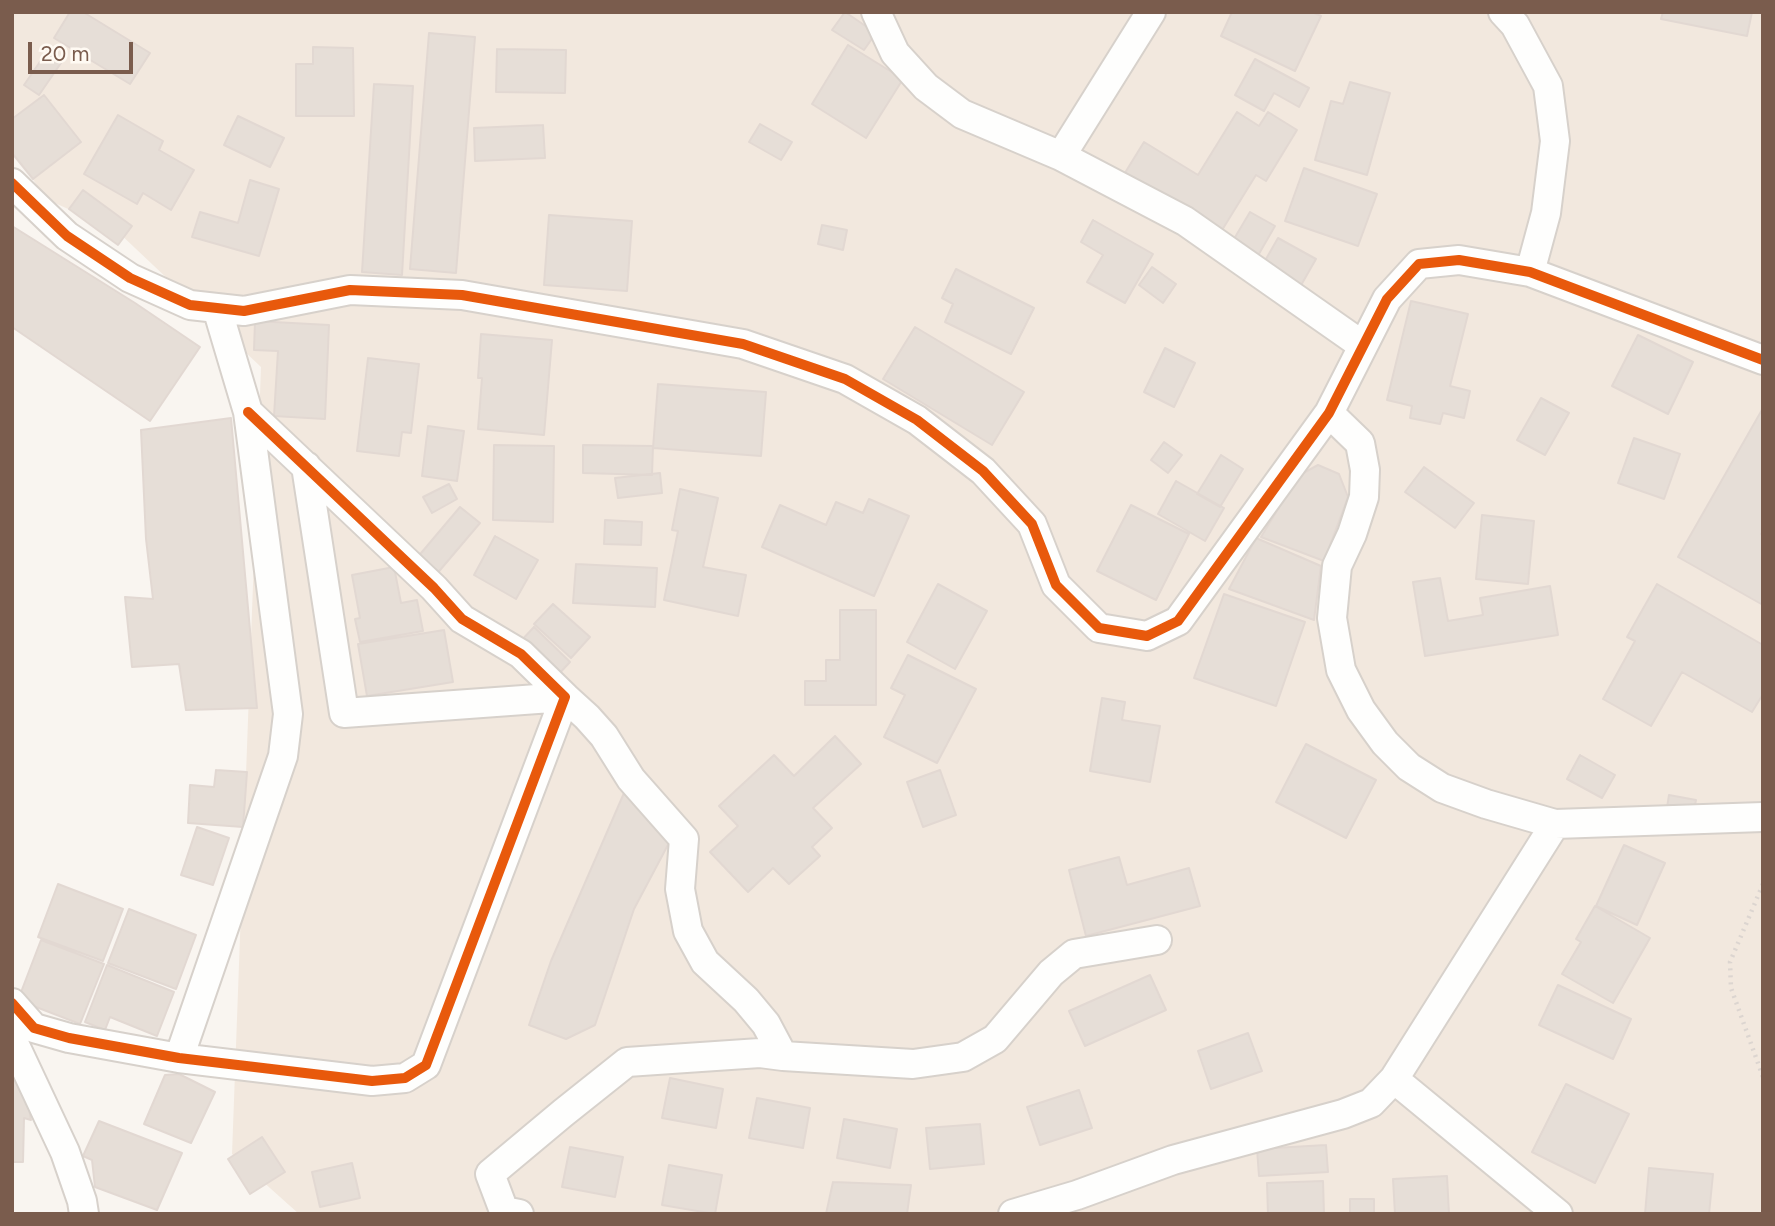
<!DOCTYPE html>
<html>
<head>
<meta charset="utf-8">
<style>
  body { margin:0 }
  #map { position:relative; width:1775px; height:1226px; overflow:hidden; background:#f9f5f0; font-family:Figtree,sans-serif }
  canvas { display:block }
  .frame { position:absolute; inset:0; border:14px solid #7a5c4d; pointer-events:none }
  .scale { position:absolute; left:28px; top:42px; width:105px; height:32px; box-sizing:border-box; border:4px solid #7a5c4d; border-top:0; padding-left:9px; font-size:21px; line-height:24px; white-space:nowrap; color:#7a5c4d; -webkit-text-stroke:5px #fffaf3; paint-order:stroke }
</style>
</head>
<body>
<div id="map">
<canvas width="1775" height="1226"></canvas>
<div class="frame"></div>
<div class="scale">20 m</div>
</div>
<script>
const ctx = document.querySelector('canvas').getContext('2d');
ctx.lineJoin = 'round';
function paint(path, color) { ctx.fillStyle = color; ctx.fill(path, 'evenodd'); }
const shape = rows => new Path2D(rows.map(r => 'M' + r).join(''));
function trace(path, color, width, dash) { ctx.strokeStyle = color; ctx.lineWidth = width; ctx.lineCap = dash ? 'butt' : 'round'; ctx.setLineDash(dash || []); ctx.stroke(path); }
paint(shape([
  [12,12,1763,12,1763,1214,299,1214,232,1154,261,367,117,231,46,199,12,148]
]), '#f2e8de');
const building = shape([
  [70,12,83,12,150,53,130,84,54,38,70,12],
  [845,12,876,33,864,50,832,30,845,12],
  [1232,12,1312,12,1321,16,1295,71,1221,36,1232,12],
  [1663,12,1752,12,1747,36,1661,19,1663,12],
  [429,33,475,37,456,273,410,269,429,33],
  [848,45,903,79,866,138,812,104,848,45],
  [313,47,353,48,354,116,296,116,296,64,313,64,313,47],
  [497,49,566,50,565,93,496,92,497,49],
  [46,53,61,63,39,95,24,85,46,53],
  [1255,59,1309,88,1299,107,1274,93,1264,111,1235,95,1255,59],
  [1350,82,1390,93,1367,175,1315,160,1331,101,1343,104,1350,82],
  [374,84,413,86,402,275,362,272,374,84],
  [44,95,81,142,33,179,12,153,12,119,44,95],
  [1237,112,1259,126,1268,112,1297,130,1266,181,1256,175,1219,235,1123,176,1144,142,1198,175,1237,112],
  [118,115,163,141,159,150,194,170,171,210,143,193,137,204,84,174,118,115],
  [238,116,284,138,270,167,224,145,238,116],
  [760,124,792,142,781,160,749,142,760,124],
  [543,125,545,158,475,161,474,128,543,125],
  [1304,168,1377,194,1358,246,1285,221,1304,168],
  [250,180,279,189,259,256,192,237,200,212,238,223,250,180],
  [83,190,132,226,118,245,69,209,83,190],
  [1250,212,1275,226,1256,259,1231,244,1250,212],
  [549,215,632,221,627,291,544,285,549,215],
  [1093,220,1153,254,1125,303,1087,282,1103,255,1081,242,1093,220],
  [822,225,847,230,843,250,818,244,822,225],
  [12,226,135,303,200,347,150,421,12,327,12,226],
  [1278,238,1316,259,1300,287,1262,266,1278,238],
  [1152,267,1176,284,1163,303,1139,285,1152,267],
  [956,269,1034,308,1011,354,945,322,953,304,942,298,956,269],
  [1411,301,1468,314,1450,386,1470,391,1464,418,1443,413,1440,424,1410,418,1412,406,1387,400,1411,301],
  [255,321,329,325,325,419,274,416,278,351,254,350,255,321],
  [915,327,1024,392,992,445,883,379,915,327],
  [481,334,552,340,544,435,478,429,482,378,478,378,481,334],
  [1638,335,1693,362,1668,414,1612,386,1638,335],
  [1165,348,1195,363,1174,407,1144,392,1165,348],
  [368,358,419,364,411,433,402,432,399,456,357,451,368,358],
  [658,384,766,392,761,456,653,448,658,384],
  [1541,398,1569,413,1545,455,1517,440,1541,398],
  [1763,408,1763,531,1761,534,1763,535,1763,605,1678,557,1763,408],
  [231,418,257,708,186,710,179,664,132,667,125,597,153,599,146,539,141,430,231,418],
  [428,426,464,431,457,481,422,476,428,426],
  [1634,438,1680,454,1664,499,1618,483,1634,438],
  [1164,442,1182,455,1168,473,1151,460,1164,442],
  [494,445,554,446,553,522,493,520,494,445],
  [583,445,653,446,652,475,583,473,583,445],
  [1221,455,1243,469,1220,507,1197,494,1221,455],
  [1318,465,1339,474,1348,497,1324,561,1261,537,1298,476,1318,465],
  [1424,467,1474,503,1455,528,1405,492,1424,467],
  [660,473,662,493,618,498,615,478,660,473],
  [1176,481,1224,508,1205,541,1158,514,1176,481],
  [449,484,457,499,432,513,423,497,449,484],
  [680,489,718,498,703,567,746,575,738,616,664,600,678,531,672,530,680,489],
  [869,499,909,516,874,596,762,547,780,505,826,525,836,502,863,513,869,499],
  [1131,505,1189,534,1156,600,1097,571,1131,505],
  [460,507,480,523,435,576,416,559,460,507],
  [1482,515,1534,521,1528,584,1476,579,1482,515],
  [605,520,642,522,641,545,604,544,605,520],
  [495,536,538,560,516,599,474,575,495,536],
  [1256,538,1321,566,1314,620,1229,589,1256,538],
  [576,564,657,568,655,607,573,603,576,564],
  [394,567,401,603,417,600,423,631,360,642,355,619,360,618,352,575,394,567],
  [1440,578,1448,621,1483,615,1480,598,1550,586,1558,635,1425,656,1413,582,1440,578],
  [938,584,987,611,955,669,907,642,938,584],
  [1657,584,1763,645,1763,694,1752,712,1682,672,1651,726,1603,699,1635,641,1627,637,1657,584],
  [1224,594,1305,622,1276,706,1194,678,1224,594],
  [553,604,590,637,571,658,534,624,553,604],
  [840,610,876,610,876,705,805,705,805,681,826,681,826,660,840,660,840,610],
  [534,627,570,662,555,678,519,643,534,627],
  [444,630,453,682,367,696,358,644,444,630],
  [908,655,976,689,937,763,884,737,905,695,891,688,908,655],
  [1102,698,1125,702,1122,720,1160,726,1150,782,1090,771,1102,698],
  [835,736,861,764,813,808,832,828,812,847,820,856,789,884,773,868,748,892,710,852,738,826,719,806,774,755,794,776,835,736],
  [1306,744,1376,780,1346,838,1276,802,1306,744],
  [1580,755,1615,775,1602,798,1567,779,1580,755],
  [216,770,247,772,243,827,188,823,190,785,214,787,216,770],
  [940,770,956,815,923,827,907,782,940,770],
  [624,793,670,841,634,909,595,1025,566,1039,529,1025,551,961,624,793],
  [1669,795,1696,800,1692,820,1666,814,1669,795],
  [197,827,229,838,213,885,181,875,197,827],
  [1624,845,1665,863,1637,925,1596,906,1624,845],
  [1119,857,1127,885,1189,868,1200,906,1086,936,1069,870,1119,857],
  [58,884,123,909,103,961,38,937,58,884],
  [1595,906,1650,938,1613,1003,1562,974,1581,942,1576,939,1595,906],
  [129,909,196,935,176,989,108,963,129,909],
  [41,940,104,964,80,1024,18,1000,41,940],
  [107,965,174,992,157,1036,110,1017,105,1030,85,1022,107,965],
  [1150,975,1166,1010,1085,1046,1069,1011,1150,975],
  [1558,985,1631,1019,1613,1059,1539,1025,1558,985],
  [1248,1033,1262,1071,1211,1089,1198,1051,1248,1033],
  [12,1072,26,1091,31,1120,24,1118,23,1162,12,1162,12,1072],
  [179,1074,215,1092,191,1143,144,1124,165,1075,179,1074],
  [670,1078,723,1089,716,1128,662,1118,670,1078],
  [1566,1084,1629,1114,1595,1183,1532,1152,1566,1084],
  [1079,1090,1092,1128,1040,1145,1027,1107,1079,1090],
  [757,1098,810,1108,803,1148,749,1138,757,1098],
  [844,1119,897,1129,890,1168,837,1158,844,1119],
  [99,1121,182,1153,157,1210,95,1187,92,1160,83,1156,99,1121],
  [980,1124,984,1164,930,1169,926,1128,980,1124],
  [262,1137,285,1172,250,1194,228,1159,262,1137],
  [1326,1145,1328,1172,1259,1176,1257,1149,1326,1145],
  [570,1147,623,1157,615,1197,562,1187,570,1147],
  [352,1163,360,1198,320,1207,312,1172,352,1163],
  [669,1165,722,1175,715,1214,662,1205,669,1165],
  [1649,1168,1713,1174,1709,1214,1645,1214,1649,1168],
  [1447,1176,1449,1214,1395,1214,1393,1179,1447,1176],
  [1323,1181,1324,1214,1268,1214,1267,1183,1323,1181],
  [833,1182,911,1185,907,1214,826,1214,833,1182],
  [1350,1199,1374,1199,1374,1214,1350,1214,1350,1199]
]);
paint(building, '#e6ded7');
trace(building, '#e2d8d2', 2);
const street = shape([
  [876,12,895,53,926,87,962,114,1061,156,1185,221,1362,345],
  [1503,12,1515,25,1548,86,1555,141,1546,213,1530,272],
  [1061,156,1151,12],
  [12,183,67,236,130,278,190,305,244,311,350,290,462,295,743,344,845,379,917,420,983,471,1032,524,1056,585,1099,628,1147,636,1178,621,1329,413,1387,299,1419,264,1459,260,1530,272,1763,360],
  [1329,413,1360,443,1365,470,1364,497,1352,534,1337,566,1332,618,1341,670,1361,710,1385,743,1409,767,1442,788,1486,804,1555,824,1763,817],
  [306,466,344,713,565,697,587,717,604,736,631,779,684,839,680,889,688,931,705,962,746,1000,766,1024,783,1056],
  [12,1003,34,1028,69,1038,179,1058,372,1081,405,1078,426,1065,565,697,521,654,462,619,434,588,248,412],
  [12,1039,65,1152,82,1201,84,1214],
  [179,1058,283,756,288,714,248,412,217,308],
  [1394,1079,1558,1214],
  [519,1214,504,1211,490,1174,563,1113,627,1062,760,1053,783,1056,913,1064,963,1057,995,1039,1051,973,1074,954,1157,940],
  [1013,1214,1077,1195,1173,1160,1343,1114,1371,1103,1394,1079,1555,824]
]);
trace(street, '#d7d1cb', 32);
trace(shape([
  [1763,884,1730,962,1731,988,1763,1077]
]), '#dcd5d0', 4.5, [2, 5]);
trace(street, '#fefefd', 28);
trace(shape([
  [12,183,67,236,130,278,190,305,244,311,350,290,462,295,743,344,845,379,917,420,983,471,1032,524,1056,585,1099,628,1147,636,1178,621,1329,413,1387,299,1419,264,1459,260,1530,272,1763,360],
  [12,1003,34,1028,69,1038,179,1058,372,1081,405,1078,426,1065,565,697,521,654,462,619,434,588,248,412]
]), '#e8590c', 10);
</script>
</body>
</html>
